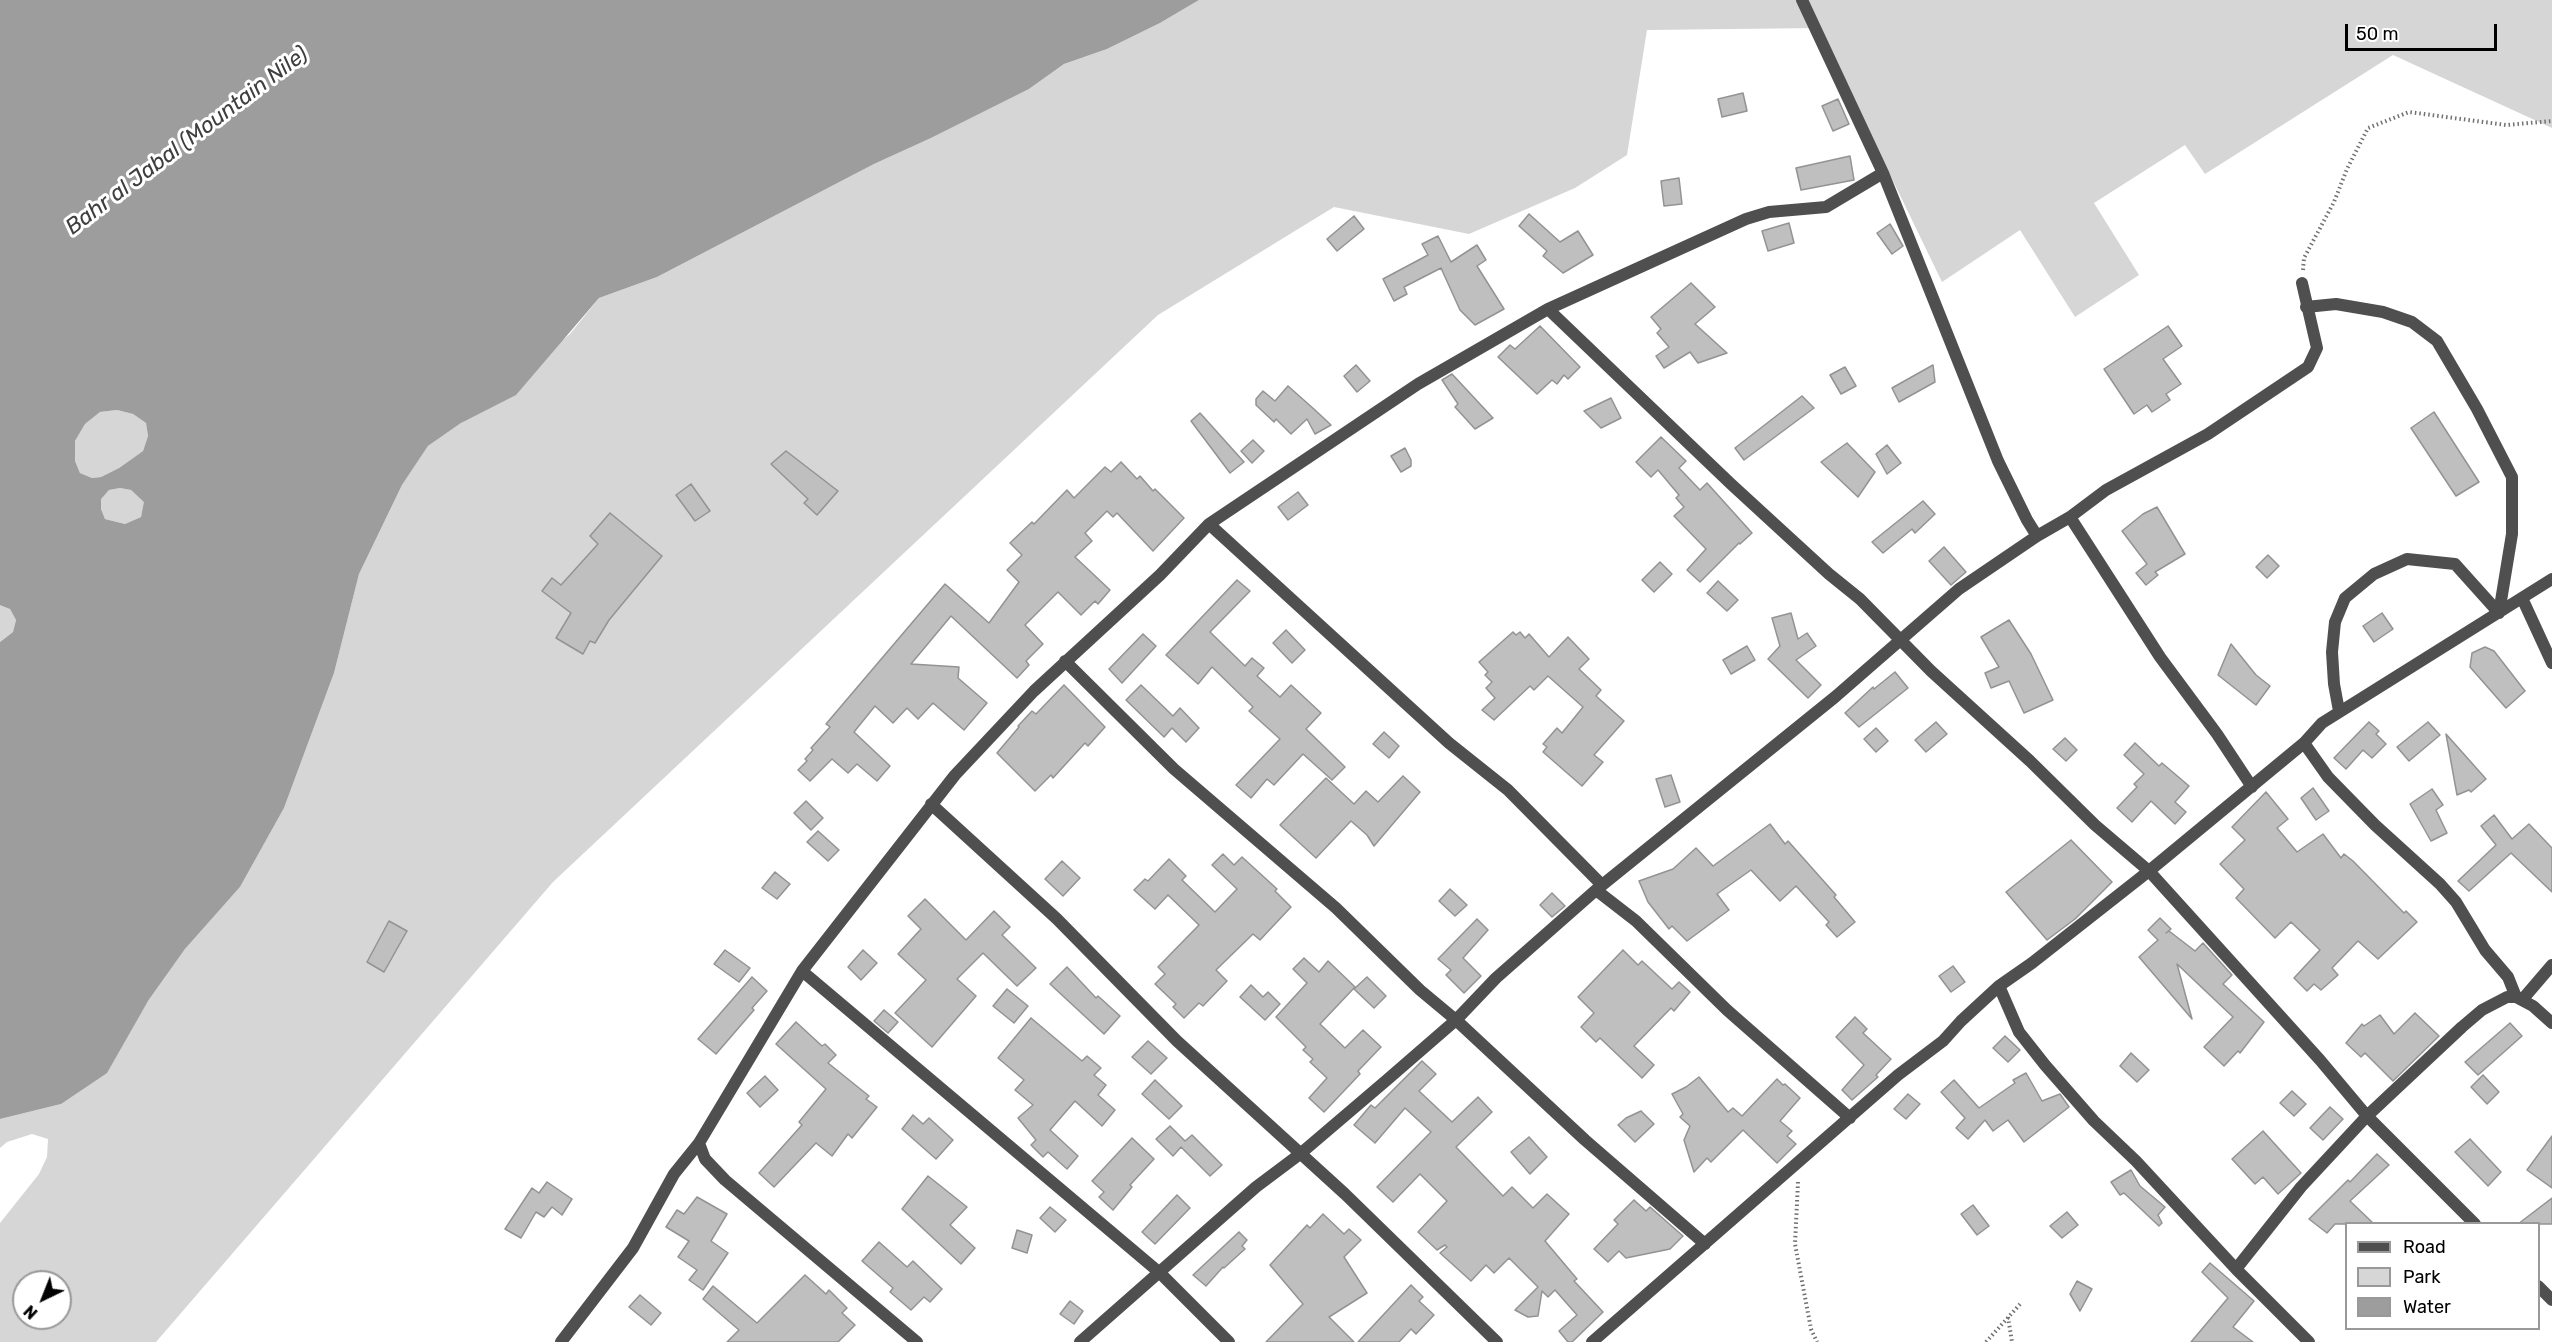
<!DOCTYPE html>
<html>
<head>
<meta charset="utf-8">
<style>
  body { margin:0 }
  #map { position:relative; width:2552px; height:1342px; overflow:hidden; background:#fff; font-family:Rubik,sans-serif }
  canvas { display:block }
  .legend { position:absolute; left:2345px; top:1222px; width:195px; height:108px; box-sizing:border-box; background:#fff; border:2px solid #999; margin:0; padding:8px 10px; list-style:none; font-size:18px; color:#000 }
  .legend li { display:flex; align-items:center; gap:12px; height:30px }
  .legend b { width:30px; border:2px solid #999 }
  .north { position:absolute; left:12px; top:1270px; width:60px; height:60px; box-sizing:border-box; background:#fff; border:2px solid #999; border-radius:50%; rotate:223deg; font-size:16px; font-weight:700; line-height:24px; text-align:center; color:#000 }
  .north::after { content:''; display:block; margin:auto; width:21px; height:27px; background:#000; clip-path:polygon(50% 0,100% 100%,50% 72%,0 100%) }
  .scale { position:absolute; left:2345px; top:24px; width:152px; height:27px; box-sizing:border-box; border:3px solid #000; border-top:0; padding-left:8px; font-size:18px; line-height:21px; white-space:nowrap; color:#000; -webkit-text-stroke:4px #fff; paint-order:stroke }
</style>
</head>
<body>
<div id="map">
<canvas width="2552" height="1342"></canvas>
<ul class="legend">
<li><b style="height:8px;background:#4f4f4f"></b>Road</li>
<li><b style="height:16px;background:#d6d6d6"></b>Park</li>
<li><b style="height:16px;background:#9d9d9d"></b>Water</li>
</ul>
<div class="north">N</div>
<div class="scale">50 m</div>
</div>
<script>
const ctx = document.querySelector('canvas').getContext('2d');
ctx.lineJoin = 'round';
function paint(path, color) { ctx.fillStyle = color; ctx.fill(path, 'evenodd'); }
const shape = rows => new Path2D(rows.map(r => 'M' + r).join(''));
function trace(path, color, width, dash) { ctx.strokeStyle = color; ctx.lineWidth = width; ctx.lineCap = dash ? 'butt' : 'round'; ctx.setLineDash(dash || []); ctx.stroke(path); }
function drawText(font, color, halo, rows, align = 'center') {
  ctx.font = font + ' Rubik,sans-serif'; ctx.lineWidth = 6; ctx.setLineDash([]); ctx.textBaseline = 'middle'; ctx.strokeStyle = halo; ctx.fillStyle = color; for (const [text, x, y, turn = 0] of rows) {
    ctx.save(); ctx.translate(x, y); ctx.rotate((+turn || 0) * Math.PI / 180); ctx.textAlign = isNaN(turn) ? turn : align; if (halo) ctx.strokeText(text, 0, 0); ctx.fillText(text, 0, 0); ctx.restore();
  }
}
paint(shape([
  [1199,0,2552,0,2552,128,2393,55,2205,174,2185,145,2094,203,2139,275,2075,317,2020,230,1942,282,1819,28,1647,30,1627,155,1575,188,1469,234,1334,207,1158,315,553,882,156,1342,0,1342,0,1223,39,1174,47,1157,48,1139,32,1134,7,1142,0,1148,0,1119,61,1104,148,1001,185,949,240,887,284,808,334,673,359,574,402,485,428,446,461,423,570,334,599,298,657,277,874,164,931,138,1029,89,1064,64,1107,49,1160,23],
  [24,1282,60,1282,60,1318,24,1318],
  [117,410,133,414,146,423,148,436,143,451,119,468,101,477,92,478,80,473,75,461,75,441,85,424,100,412],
  [120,488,131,490,145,502,141,517,125,524,105,519,101,509,100,499,109,490],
  [3,604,10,609,16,620,13,632,0,642,0,605]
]), '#d6d6d6');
paint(shape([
  [0,0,1199,0,1160,23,1107,49,1064,64,1029,89,931,138,874,164,657,277,599,298,516,395,461,423,428,446,402,485,359,574,334,673,284,808,240,887,185,949,148,1001,107,1073,61,1104,0,1119,0,642,13,632,16,620,10,609,0,605],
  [117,410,133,414,146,423,148,436,143,451,119,468,101,477,92,478,80,473,75,461,75,441,85,424,100,412],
  [120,488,131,490,144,502,141,517,125,524,105,519,101,509,101,499,109,490]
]), '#9d9d9d');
const building = shape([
  [1743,93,1747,111,1722,117,1718,99,1743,93],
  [1838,99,1849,124,1833,131,1822,106,1838,99],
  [1850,156,1854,180,1801,190,1796,168,1850,156],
  [1679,178,1682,204,1664,206,1661,181,1679,178],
  [1529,214,1560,242,1578,231,1593,255,1563,273,1543,256,1547,251,1519,226,1529,214],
  [1354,216,1364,229,1337,251,1327,239,1354,216],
  [1789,223,1794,243,1768,251,1762,231,1789,223],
  [1890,224,1903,246,1892,254,1877,233,1890,224],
  [1438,236,1451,262,1477,245,1486,260,1477,266,1504,309,1475,325,1460,310,1441,268,1404,287,1407,294,1394,301,1383,279,1428,255,1422,244,1438,236],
  [1691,283,1715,307,1695,324,1727,353,1698,363,1690,352,1664,368,1656,356,1669,347,1657,333,1661,329,1651,317,1691,283],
  [1540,326,1580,367,1568,379,1564,375,1557,384,1552,380,1537,394,1498,357,1510,345,1515,349,1540,326],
  [2168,326,2182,346,2163,359,2181,384,2166,394,2170,400,2152,412,2147,405,2134,414,2104,369,2168,326],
  [1356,365,1370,381,1357,392,1344,376,1356,365],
  [1933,365,1935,382,1899,402,1892,388,1933,365],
  [1845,367,1856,386,1841,394,1830,375,1845,367],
  [1452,374,1493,418,1475,429,1455,407,1458,404,1442,380,1452,374],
  [1288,386,1315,410,1331,425,1315,434,1307,419,1291,434,1276,419,1274,422,1256,405,1256,399,1263,391,1275,401,1288,386],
  [1802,396,1814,408,1744,460,1735,448,1802,396],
  [1611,398,1621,418,1601,428,1584,411,1611,398],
  [2434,412,2479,482,2456,496,2411,428,2434,412],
  [1200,413,1244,462,1230,473,1191,421,1200,413],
  [1661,437,1686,461,1679,468,1700,490,1707,483,1752,533,1740,544,1739,543,1700,582,1687,570,1706,549,1674,516,1684,507,1676,498,1679,495,1658,470,1651,477,1636,462,1661,437],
  [1253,440,1264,451,1252,463,1241,451,1253,440],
  [1847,443,1875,472,1858,497,1821,462,1847,443],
  [1887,445,1901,463,1887,474,1876,454,1887,445],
  [1405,448,1411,460,1411,466,1401,472,1391,456,1405,448],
  [786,451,838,491,817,515,804,503,808,499,771,464,786,451],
  [1121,462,1137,479,1140,476,1153,491,1155,489,1184,518,1153,551,1117,513,1113,517,1107,511,1085,533,1092,541,1075,557,1110,590,1098,604,1095,601,1081,615,1058,592,1025,625,1043,644,1026,661,1029,665,1017,678,951,616,911,664,959,667,958,678,987,703,964,730,933,703,918,719,907,708,893,723,875,706,854,732,890,766,877,781,857,764,848,773,832,759,810,781,798,770,807,761,805,759,813,750,811,748,830,727,826,724,945,584,989,623,1019,582,1007,570,1022,555,1010,543,1032,522,1034,524,1067,490,1074,498,1105,467,1111,472,1121,462],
  [691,484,710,511,695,521,676,495,691,484],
  [1298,492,1308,505,1288,520,1278,507,1298,492],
  [1923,501,1935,514,1915,533,1912,529,1883,553,1872,542,1923,501],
  [2157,507,2185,554,2155,572,2158,575,2146,585,2136,573,2147,564,2122,531,2143,514,2157,507],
  [610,513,662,556,609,620,595,643,590,641,583,654,556,638,571,613,542,591,552,578,561,585,598,544,590,536,610,513],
  [1944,547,1966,572,1951,585,1929,561,1944,547],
  [2268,555,2279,566,2267,578,2256,567,2268,555],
  [1660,562,1672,574,1654,592,1642,580,1660,562],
  [1237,580,1250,591,1210,632,1245,666,1252,658,1264,668,1257,676,1280,697,1291,685,1321,713,1306,729,1345,767,1332,780,1303,754,1274,785,1267,779,1251,798,1236,785,1280,739,1249,711,1253,707,1212,667,1198,684,1166,655,1237,580],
  [1718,581,1738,600,1727,611,1707,593,1718,581],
  [1791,613,1798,639,1807,633,1816,646,1796,660,1821,685,1808,698,1768,659,1780,646,1772,618,1791,613],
  [2382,613,2393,629,2374,642,2363,626,2382,613],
  [2009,620,2031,654,2053,700,2024,713,2009,681,1991,688,1985,673,1999,667,1981,637,2009,620],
  [1286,630,1305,650,1292,663,1273,643,1286,630],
  [1513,632,1516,635,1520,632,1525,638,1529,634,1549,657,1568,637,1589,659,1579,669,1601,690,1596,696,1624,721,1594,755,1603,762,1582,786,1543,752,1547,747,1543,744,1557,728,1562,733,1583,707,1548,676,1534,690,1530,686,1494,720,1482,710,1495,698,1486,688,1492,682,1485,675,1488,672,1479,662,1513,632],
  [1143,634,1156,646,1122,683,1109,669,1143,634],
  [2231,644,2256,675,2270,686,2256,705,2218,675,2231,644],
  [1747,646,1755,660,1731,674,1723,660,1747,646],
  [2485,647,2494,651,2525,691,2506,708,2470,667,2472,653,2485,647],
  [1895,672,1908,688,1859,727,1845,713,1873,687,1874,689,1895,672],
  [1064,685,1105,727,1088,746,1085,743,1053,778,1051,775,1035,791,997,753,1019,727,1018,726,1032,711,1036,714,1064,685],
  [1141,685,1173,716,1180,708,1199,728,1186,742,1172,728,1164,737,1126,700,1141,685],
  [1936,722,1947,734,1926,752,1915,740,1936,722],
  [2369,722,2379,731,2376,734,2386,744,2372,758,2363,750,2346,769,2334,758,2369,722],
  [2428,722,2440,735,2409,761,2397,747,2428,722],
  [1876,728,1888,741,1876,752,1864,739,1876,728],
  [1384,732,1399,746,1389,758,1373,744,1384,732],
  [2446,734,2486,779,2471,792,2469,790,2457,795,2446,734],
  [2065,738,2077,750,2066,761,2053,749,2065,738],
  [2135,743,2159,766,2162,763,2189,786,2175,802,2186,812,2175,824,2151,801,2132,822,2117,808,2137,787,2134,784,2144,774,2124,755,2135,743],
  [1671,775,1680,802,1665,807,1656,779,1671,775],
  [1403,776,1420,792,1374,846,1367,835,1351,821,1316,858,1280,825,1326,778,1354,804,1366,791,1378,802,1403,776],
  [2313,788,2329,811,2316,820,2301,798,2313,788],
  [2432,789,2443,805,2436,810,2447,833,2431,841,2410,804,2432,789],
  [2266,792,2288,819,2277,828,2297,852,2323,834,2341,858,2344,854,2353,861,2404,913,2406,911,2417,922,2378,959,2358,941,2332,968,2338,975,2321,990,2314,984,2307,991,2294,978,2320,950,2291,922,2275,938,2236,898,2244,889,2220,864,2245,840,2232,827,2266,792],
  [806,801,823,818,811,830,794,813,806,801],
  [2494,815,2512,839,2529,824,2552,848,2552,892,2511,853,2469,891,2458,881,2496,845,2481,826,2494,815],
  [1770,824,1785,844,1788,841,1836,895,1834,897,1855,922,1837,937,1826,925,1829,922,1796,886,1780,901,1751,870,1717,894,1729,910,1687,941,1672,926,1669,929,1648,902,1639,881,1673,869,1696,848,1713,866,1770,824],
  [818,831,839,850,828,861,807,842,818,831],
  [2071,840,2112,882,2075,919,2047,940,2006,892,2071,840],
  [1223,854,1234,865,1242,857,1277,889,1275,891,1291,907,1260,940,1253,934,1216,970,1227,981,1203,1006,1199,1003,1184,1018,1173,1007,1176,1004,1155,984,1165,974,1158,967,1199,925,1168,895,1155,909,1134,890,1145,879,1148,881,1169,859,1186,876,1182,880,1215,912,1237,889,1212,865,1223,854],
  [1062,861,1080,878,1063,896,1045,879,1062,861],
  [775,872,790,884,777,899,762,888,775,872],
  [1450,889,1467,905,1455,916,1439,901,1450,889],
  [1552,893,1565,906,1552,917,1540,905,1552,893],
  [925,899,966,940,994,911,1010,927,1002,935,1036,968,1017,986,983,953,957,979,976,996,932,1047,895,1013,926,980,898,954,921,929,908,916,925,899],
  [2160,918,2171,929,2166,933,2169,931,2195,951,2203,943,2232,975,2223,984,2264,1022,2240,1053,2238,1051,2224,1066,2204,1047,2233,1017,2177,964,2192,1019,2139,957,2158,940,2148,930,2160,918],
  [1477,919,1488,930,1463,958,1481,976,1464,993,1446,975,1451,970,1438,959,1477,919],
  [389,921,407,931,384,972,367,962,389,921],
  [725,950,750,968,739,982,714,964,725,950],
  [863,950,877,963,861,980,848,967,863,950],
  [1623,950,1638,965,1642,961,1672,989,1679,982,1690,992,1674,1011,1671,1008,1634,1046,1654,1065,1642,1078,1600,1038,1596,1042,1581,1027,1594,1013,1578,997,1623,950],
  [1304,958,1319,972,1328,961,1355,987,1320,1024,1345,1048,1363,1030,1381,1047,1358,1071,1360,1074,1324,1112,1309,1098,1327,1078,1310,1062,1313,1059,1303,1050,1306,1047,1276,1017,1307,983,1293,969,1304,958],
  [1953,966,1965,982,1951,992,1939,976,1953,966],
  [1067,967,1096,998,1098,996,1120,1016,1104,1034,1050,984,1067,967],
  [752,977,767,991,752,1008,754,1010,716,1054,698,1039,752,977],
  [1367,977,1386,996,1374,1008,1354,989,1367,977],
  [1251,985,1263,997,1268,992,1280,1004,1265,1020,1240,997,1251,985],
  [1007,989,1028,1006,1014,1023,993,1006,1007,989],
  [884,1010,898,1022,888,1033,874,1021,884,1010],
  [2415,1013,2439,1036,2393,1081,2365,1053,2361,1057,2346,1043,2362,1024,2364,1026,2380,1015,2394,1034,2415,1013],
  [1855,1017,1867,1029,1863,1033,1891,1059,1876,1075,1878,1077,1852,1100,1842,1090,1864,1065,1836,1037,1855,1017],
  [1031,1018,1082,1061,1087,1056,1101,1068,1094,1075,1106,1085,1098,1095,1115,1110,1102,1126,1075,1101,1050,1130,1078,1156,1067,1169,1048,1152,1043,1157,1031,1145,1036,1140,1018,1118,1033,1105,1015,1090,1024,1080,998,1058,1031,1018],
  [796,1022,822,1046,825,1044,836,1055,828,1063,869,1096,866,1099,877,1107,852,1138,848,1134,832,1156,816,1143,774,1187,759,1173,802,1125,799,1122,826,1089,776,1044,796,1022],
  [2510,1023,2522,1036,2478,1075,2465,1062,2510,1023],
  [2005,1036,2020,1050,2008,1062,1993,1048,2005,1036],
  [1148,1041,1167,1058,1151,1074,1132,1057,1148,1041],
  [2131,1053,2149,1070,2137,1082,2120,1066,2131,1053],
  [1422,1061,1436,1074,1419,1091,1452,1122,1478,1097,1492,1112,1456,1147,1503,1196,1512,1187,1533,1208,1547,1194,1569,1214,1545,1241,1577,1279,1574,1281,1603,1312,1572,1342,1568,1342,1559,1331,1577,1315,1555,1290,1548,1297,1542,1291,1538,1316,1528,1317,1515,1310,1538,1287,1509,1258,1494,1273,1486,1265,1471,1281,1440,1253,1447,1247,1445,1245,1437,1250,1418,1232,1447,1201,1420,1174,1393,1202,1377,1187,1431,1132,1405,1108,1375,1143,1354,1125,1371,1105,1375,1108,1422,1061],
  [2026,1073,2042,1101,2060,1094,2069,1107,2024,1142,2008,1120,1993,1131,1985,1120,1968,1139,1956,1128,1965,1118,1941,1092,1954,1080,1979,1108,2015,1083,2013,1080,2026,1073],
  [2483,1075,2499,1092,2487,1104,2471,1087,2483,1075],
  [765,1076,778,1090,760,1107,747,1093,765,1076],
  [1699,1077,1728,1112,1733,1108,1742,1116,1777,1079,1783,1085,1785,1084,1800,1098,1780,1121,1792,1131,1787,1136,1796,1144,1777,1163,1743,1130,1711,1162,1707,1158,1694,1172,1684,1140,1690,1126,1680,1117,1683,1114,1672,1094,1686,1087,1699,1077],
  [1155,1080,1182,1106,1169,1119,1142,1094,1155,1080],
  [2292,1091,2306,1104,2294,1116,2280,1103,2292,1091],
  [1908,1094,1920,1104,1906,1119,1894,1109,1908,1094],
  [2330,1107,2343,1119,2323,1140,2310,1128,2330,1107],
  [1641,1111,1654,1124,1635,1142,1618,1125,1626,1118,1641,1111],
  [913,1115,923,1124,929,1118,953,1140,936,1159,902,1129,913,1115],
  [1170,1126,1185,1141,1192,1135,1222,1165,1210,1176,1181,1147,1173,1156,1156,1139,1170,1126],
  [2263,1131,2301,1173,2278,1194,2263,1177,2255,1184,2232,1159,2263,1131],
  [2552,1136,2552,1188,2527,1170,2552,1136],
  [1529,1137,1547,1157,1530,1174,1511,1152,1529,1137],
  [1132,1138,1154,1159,1130,1185,1132,1187,1113,1210,1099,1197,1104,1192,1092,1181,1132,1138],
  [2470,1139,2501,1172,2488,1186,2455,1152,2470,1139],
  [2377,1154,2389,1165,2350,1201,2374,1224,2335,1224,2327,1233,2309,1219,2348,1180,2350,1182,2377,1154],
  [2131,1170,2140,1186,2165,1207,2158,1215,2162,1223,2159,1226,2124,1193,2120,1195,2111,1182,2131,1170],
  [928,1176,967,1207,950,1225,975,1248,961,1264,902,1209,928,1176],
  [547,1182,572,1199,562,1215,552,1207,544,1217,536,1212,521,1238,505,1229,532,1188,539,1193,547,1182],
  [1177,1195,1190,1208,1155,1244,1142,1232,1177,1195],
  [697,1197,727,1214,711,1241,728,1253,703,1290,689,1280,697,1270,678,1257,689,1241,666,1227,677,1210,684,1214,697,1197],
  [2552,1198,2552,1224,2518,1224,2552,1198],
  [1634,1200,1646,1211,1650,1207,1683,1236,1670,1249,1626,1258,1619,1251,1608,1262,1594,1249,1618,1224,1614,1220,1634,1200],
  [1973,1205,1989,1226,1977,1235,1961,1214,1973,1205],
  [1050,1207,1066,1220,1055,1232,1040,1218,1050,1207],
  [2067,1212,2078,1225,2062,1238,2050,1226,2067,1212],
  [1323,1214,1344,1234,1349,1229,1361,1240,1344,1257,1367,1293,1329,1317,1354,1342,1266,1342,1303,1304,1270,1265,1307,1225,1310,1228,1323,1214],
  [1017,1230,1032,1235,1027,1253,1012,1248,1017,1230],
  [1239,1232,1247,1240,1242,1246,1245,1249,1224,1268,1223,1267,1206,1286,1193,1275,1239,1232],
  [879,1242,907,1267,913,1261,942,1289,930,1302,924,1297,911,1310,890,1292,893,1288,862,1261,879,1242],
  [2210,1263,2254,1301,2233,1327,2253,1342,2191,1342,2228,1298,2202,1272,2210,1263],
  [805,1275,826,1294,829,1290,847,1308,842,1313,855,1325,838,1342,727,1342,739,1330,703,1299,713,1286,757,1323,805,1275],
  [2077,1281,2092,1289,2080,1311,2070,1294,2077,1281],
  [1411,1285,1423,1297,1419,1301,1434,1315,1416,1334,1411,1329,1399,1342,1358,1342,1411,1285],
  [640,1295,661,1313,651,1325,629,1307,640,1295],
  [1070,1301,1083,1311,1074,1324,1060,1314,1070,1301]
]);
paint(building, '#bfbfbf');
trace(building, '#939393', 1.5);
trace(shape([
  [2303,270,2304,258,2334,202,2347,169,2368,128,2409,112,2506,125,2552,121],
  [1798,1182,1795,1244,1811,1329,1817,1342],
  [2008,1317,2012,1342],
  [1986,1342,2022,1302]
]), '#717171', 4, [1.5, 3]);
trace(shape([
  [1802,0,1883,173,1998,461,2027,520,2037,536],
  [2306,307,2336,304,2383,312,2412,322,2437,341,2477,409,2512,477,2512,534,2499,613],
  [1548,309,1731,484,1829,574,1860,599,1931,671,2030,761,2095,825,2149,871,2320,1060,2367,1116,2475,1224],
  [2070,517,2160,657,2217,734,2252,787],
  [1209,524,1449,743,1508,790,1602,885],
  [2522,598,2552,663],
  [1065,661,1174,769,1336,908,1420,990,1456,1020,1585,1140,1705,1244],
  [2339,711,2334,684,2332,652,2335,622,2345,598,2374,574,2407,559,2455,564,2499,613],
  [2304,743,2328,777,2375,825,2440,884,2456,902,2485,950,2508,977,2516,997],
  [931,804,1057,919,1177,1041,1345,1194,1497,1342],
  [1596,890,1636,921,1727,1010,1850,1118],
  [802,971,1160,1273,1229,1342],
  [1999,986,2019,1032,2045,1065,2094,1121,2136,1161,2236,1269,2309,1342],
  [2522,1000,2552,965],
  [2236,1269,2301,1187,2367,1116,2462,1027,2482,1010,2507,997,2516,997,2533,1006,2552,1023],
  [2538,1286,2552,1300],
  [561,1342,633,1248,674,1174,699,1143],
  [917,1342,725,1180,705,1159,699,1143,802,971,955,775,1034,691,1160,575,1209,524,1418,384,1548,309,1746,219,1769,212,1826,207,1883,173],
  [1080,1342,1256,1187,1300,1154,1388,1079,1456,1020,1496,978,1596,890,1835,697,1959,589,2037,536,2070,517,2106,490,2208,434,2308,367,2317,348,2302,283],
  [1592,1342,1898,1075,1943,1041,1961,1021,1999,986,2032,963,2149,871,2304,743,2322,723,2552,579]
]), '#4f4f4f', 12);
drawText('italic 22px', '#3e3e3e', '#fff', [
  ["Bahr al Jabal (Mountain Nile)",187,141,-37]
]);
</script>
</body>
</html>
